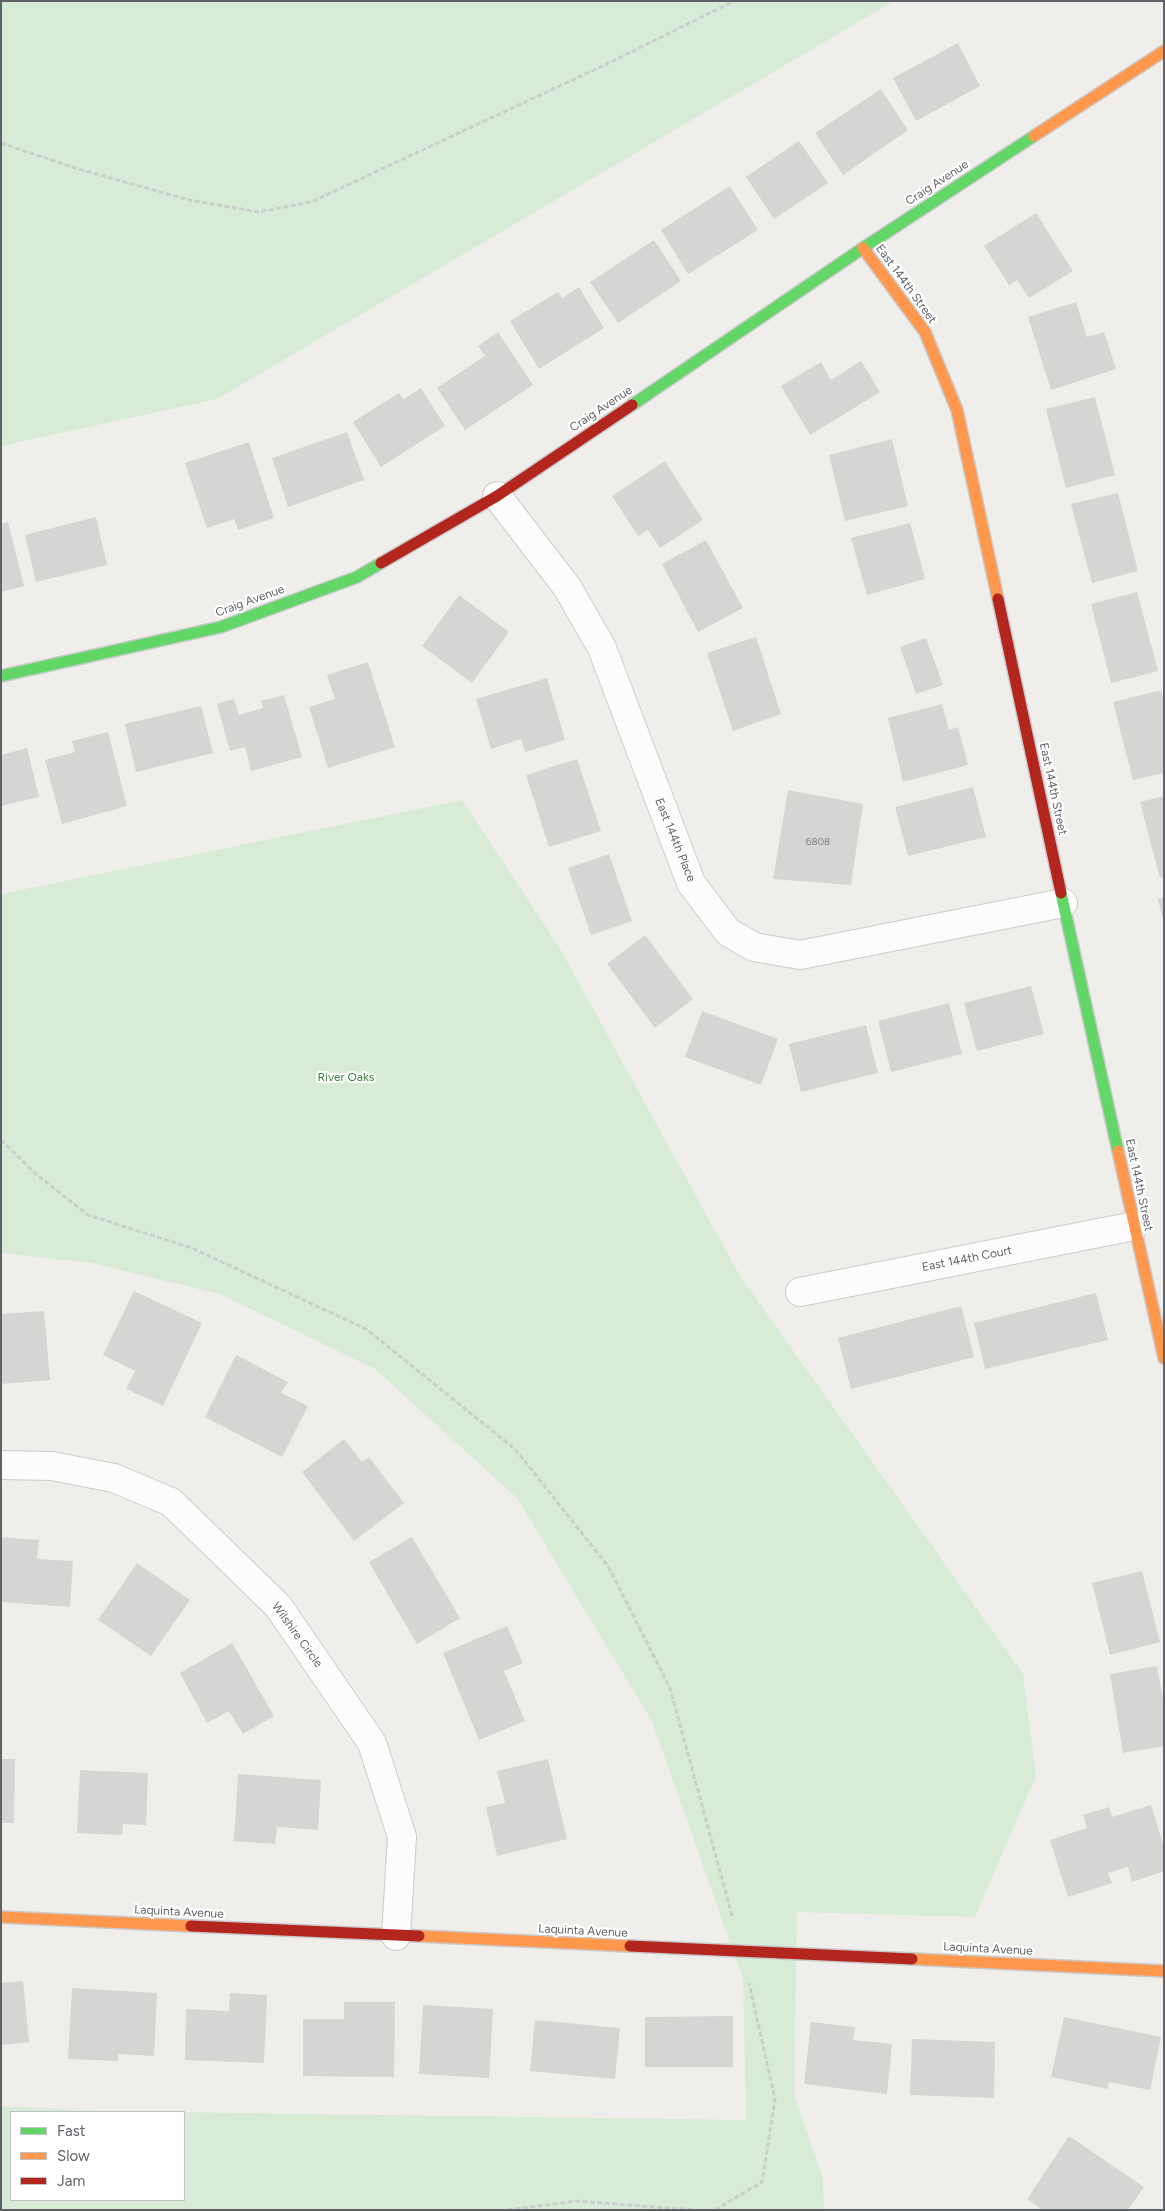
<!DOCTYPE html>
<html>
<head>
<meta charset="utf-8">
<style>
  body { margin:0 }
  #map { position:relative; width:1165px; height:2211px; overflow:hidden; background:#efeeea; font-family:Figtree,sans-serif }
  canvas { display:block }
  .frame { position:absolute; inset:0; border:2px solid #5f6368; pointer-events:none }
  .legend { position:absolute; left:10px; top:2111px; width:175px; height:90px; box-sizing:border-box; background:#fff; border:1px solid #bfc1c3; margin:0; padding:6px 9px; list-style:none; font-size:15px; color:#5f6368 }
  .legend li { display:flex; align-items:center; gap:10px; height:25px }
  .legend b { width:25px; border:1px solid #bfc1c3 }
</style>
</head>
<body>
<div id="map">
<canvas width="1165" height="2211"></canvas>
<div class="frame"></div>
<ul class="legend">
<li><b style="height:6px;background:#63d668"></b>Fast</li>
<li><b style="height:6px;background:#ff974d"></b>Slow</li>
<li><b style="height:6px;background:#b3261e"></b>Jam</li>
</ul>
</div>
<script>
const ctx = document.querySelector('canvas').getContext('2d');
ctx.lineJoin = 'round';
function paint(path, color) { ctx.fillStyle = color; ctx.fill(path, 'evenodd'); }
const shape = rows => new Path2D(rows.map(r => 'M' + r).join(''));
function trace(path, color, width, dash) { ctx.strokeStyle = color; ctx.lineWidth = width; ctx.lineCap = dash ? 'butt' : 'round'; ctx.setLineDash(dash || []); ctx.stroke(path); }
function drawText(font, color, halo, rows, align = 'center') {
  ctx.font = font + ' Figtree,sans-serif'; ctx.lineWidth = 4.5; ctx.setLineDash([]); ctx.textBaseline = 'middle'; ctx.strokeStyle = halo; ctx.fillStyle = color; for (const [text, x, y, turn = 0] of rows) {
    ctx.save(); ctx.translate(x, y); ctx.rotate((+turn || 0) * Math.PI / 180); ctx.textAlign = isNaN(turn) ? turn : align; if (halo) ctx.strokeText(text, 0, 0); ctx.fillText(text, 0, 0); ctx.restore();
  }
}
paint(shape([
  [1,1,894,1,217,399,1,446],
  [462,800,559,947,740,1276,1023,1674,1036,1776,975,1917,797,1912,794,2095,823,2179,824,2210,1,2210,1,2106,101,2111,746,2120,743,1979,652,1721,517,1498,375,1369,220,1294,91,1263,1,1253,1,894],
  [11,2112,184,2112,184,2200,11,2200]
]), '#d8ebd6');
paint(shape([
  [958,43,980,86,916,121,893,78],
  [881,89,908,130,843,175,815,133],
  [799,141,828,183,774,219,746,177],
  [730,186,758,230,688,274,661,230],
  [1036,213,1073,271,1029,298,1017,280,1009,285,984,246],
  [654,240,681,281,618,323,590,282],
  [579,287,604,328,539,369,510,321,558,292,562,298],
  [1076,302,1087,337,1104,332,1116,369,1051,390,1028,317],
  [498,332,533,385,465,430,437,388,485,356,478,346],
  [861,361,880,392,810,435,781,386,821,362,831,380],
  [421,388,445,426,381,467,353,422,399,393,404,399],
  [1095,397,1115,475,1066,488,1046,409],
  [347,432,364,480,288,507,272,458],
  [892,439,908,506,845,521,829,455],
  [249,442,274,518,238,530,234,519,207,528,185,463],
  [665,461,703,520,660,548,648,530,638,536,612,496],
  [1118,493,1138,571,1092,583,1071,504],
  [96,517,107,565,36,582,25,535],
  [8,522,24,586,1,592,1,524],
  [910,523,925,579,867,595,851,538],
  [706,540,743,608,698,632,662,564],
  [1137,592,1158,671,1111,683,1091,604],
  [459,595,509,632,472,683,422,646],
  [756,637,781,714,733,731,707,653],
  [926,638,943,685,916,694,900,647],
  [368,662,395,747,328,768,309,707,335,699,327,675],
  [547,678,565,740,525,752,521,739,491,749,476,699],
  [1161,690,1164,702,1164,773,1133,780,1113,702],
  [284,695,302,757,251,771,245,747,230,751,217,704,234,699,239,715,263,708,261,701],
  [942,704,949,730,958,727,968,765,903,782,888,718],
  [201,706,213,753,136,772,125,724],
  [108,732,127,806,62,824,45,760,75,752,72,741],
  [27,748,39,797,1,806,1,755],
  [577,759,601,831,549,847,526,775],
  [973,787,986,837,908,856,895,807],
  [788,790,863,804,851,885,773,879],
  [1164,796,1164,876,1160,878,1140,802],
  [609,854,632,921,591,935,568,868],
  [1164,897,1164,920,1163,920,1158,899],
  [645,935,693,999,655,1028,607,964],
  [1031,986,1044,1034,977,1051,964,1003],
  [949,1003,962,1054,891,1072,878,1021],
  [702,1011,778,1039,761,1085,685,1057],
  [866,1025,878,1073,801,1092,789,1044],
  [134,1291,202,1323,163,1406,126,1389,135,1371,103,1355],
  [1096,1293,1108,1340,985,1369,974,1323],
  [961,1306,974,1357,851,1389,838,1338],
  [44,1311,50,1380,1,1384,1,1314],
  [236,1355,288,1382,281,1393,308,1406,282,1457,205,1417],
  [344,1439,362,1462,369,1457,404,1503,354,1541,302,1472],
  [1,1537,39,1540,37,1559,73,1561,70,1607,1,1602],
  [412,1537,460,1618,417,1644,369,1562],
  [137,1563,190,1600,151,1656,98,1620],
  [1142,1571,1160,1642,1110,1655,1092,1583],
  [507,1626,523,1663,504,1671,525,1721,479,1740,443,1653],
  [232,1643,274,1716,243,1734,229,1711,207,1723,180,1673],
  [1157,1666,1164,1706,1164,1746,1123,1753,1110,1674],
  [1,1759,15,1759,14,1823,1,1823],
  [548,1759,567,1839,497,1856,486,1807,505,1803,497,1771],
  [80,1770,148,1773,146,1825,123,1824,122,1835,77,1833],
  [238,1774,321,1780,318,1830,277,1827,275,1844,234,1841],
  [1151,1805,1164,1847,1164,1871,1132,1882,1128,1867,1108,1873,1112,1883,1068,1897,1050,1840,1087,1828,1083,1815,1109,1807,1112,1817],
  [23,1981,29,2042,1,2045,1,1983],
  [72,1988,157,1993,154,2056,118,2054,118,2061,68,2059],
  [230,1993,267,1995,264,2063,185,2060,186,2009,229,2011],
  [344,2002,395,2002,394,2077,303,2076,303,2019,344,2019],
  [423,2005,493,2009,489,2078,419,2074],
  [733,2016,733,2067,645,2067,645,2017],
  [1064,2017,1161,2037,1150,2090,1109,2082,1108,2089,1051,2077],
  [535,2020,620,2028,615,2079,530,2071],
  [811,2022,855,2027,853,2040,892,2044,887,2094,804,2084],
  [912,2039,995,2042,994,2098,910,2095],
  [1069,2136,1144,2187,1128,2210,1042,2210,1027,2199]
]), '#d6d5d3');
const street = shape([
  [497,496,567,587,602,648,691,883,728,932,754,947,800,955,1063,903],
  [800,1292,1134,1226],
  [1,1465,52,1466,114,1478,171,1502,278,1606,372,1743,402,1837,396,1936]
]);
const fast = shape([
  [632,405,863,248,1034,136],
  [1,676,221,627,357,577,381,563],
  [1061,893,1118,1151]
]);
const slow = shape([
  [1034,136,1164,51],
  [863,248,925,332,957,410,998,599],
  [1118,1151,1164,1358],
  [1,1917,191,1926],
  [419,1936,630,1946],
  [912,1959,1164,1971]
]);
const jam = shape([
  [381,563,497,496,632,405],
  [998,599,1061,893],
  [191,1926,419,1936],
  [630,1946,912,1959]
]);
trace(street, '#cbcccc', 30);
trace(fast, '#cacacb', 14);
trace(slow, '#cacacb', 14);
trace(jam, '#cacacb', 14);
trace(shape([
  [1,143,75,168,189,200,259,212,311,202,613,61,734,1],
  [1,1140,37,1175,88,1215,192,1248,366,1329,515,1449,608,1566,670,1688,733,1919],
  [508,2210,576,2201,695,2210],
  [715,2210,762,2182,775,2099,749,1983]
]), '#cacfcc', 3, [5, 2.5]);
trace(street, '#fdfcfc', 28);
trace(fast, '#63d668', 11);
trace(slow, '#ff974d', 11);
trace(jam, '#b3261e', 11);
drawText('10px', '#7e8184', null, [
  ["6808",818,842]
]);
drawText('12px', '#5f6368', '#fff', [
  ["Craig Avenue",937,183,-33],
  ["East 144th Street",906,284,54],
  ["Craig Avenue",601,409,-34],
  ["Craig Avenue",250,601,-20],
  ["East 144th Street",1053,789,78],
  ["East 144th Place",675,840,68],
  ["East 144th Street",1139,1185,78],
  ["East 144th Court",967,1259,-11],
  ["Wilshire Circle",297,1635,54],
  ["Laquinta Avenue",179,1912,3],
  ["Laquinta Avenue",583,1931,3],
  ["Laquinta Avenue",988,1949,3]
]);
drawText('12px', '#348238', '#fff', [
  ["River Oaks",346,1077]
]);
</script>
</body>
</html>
